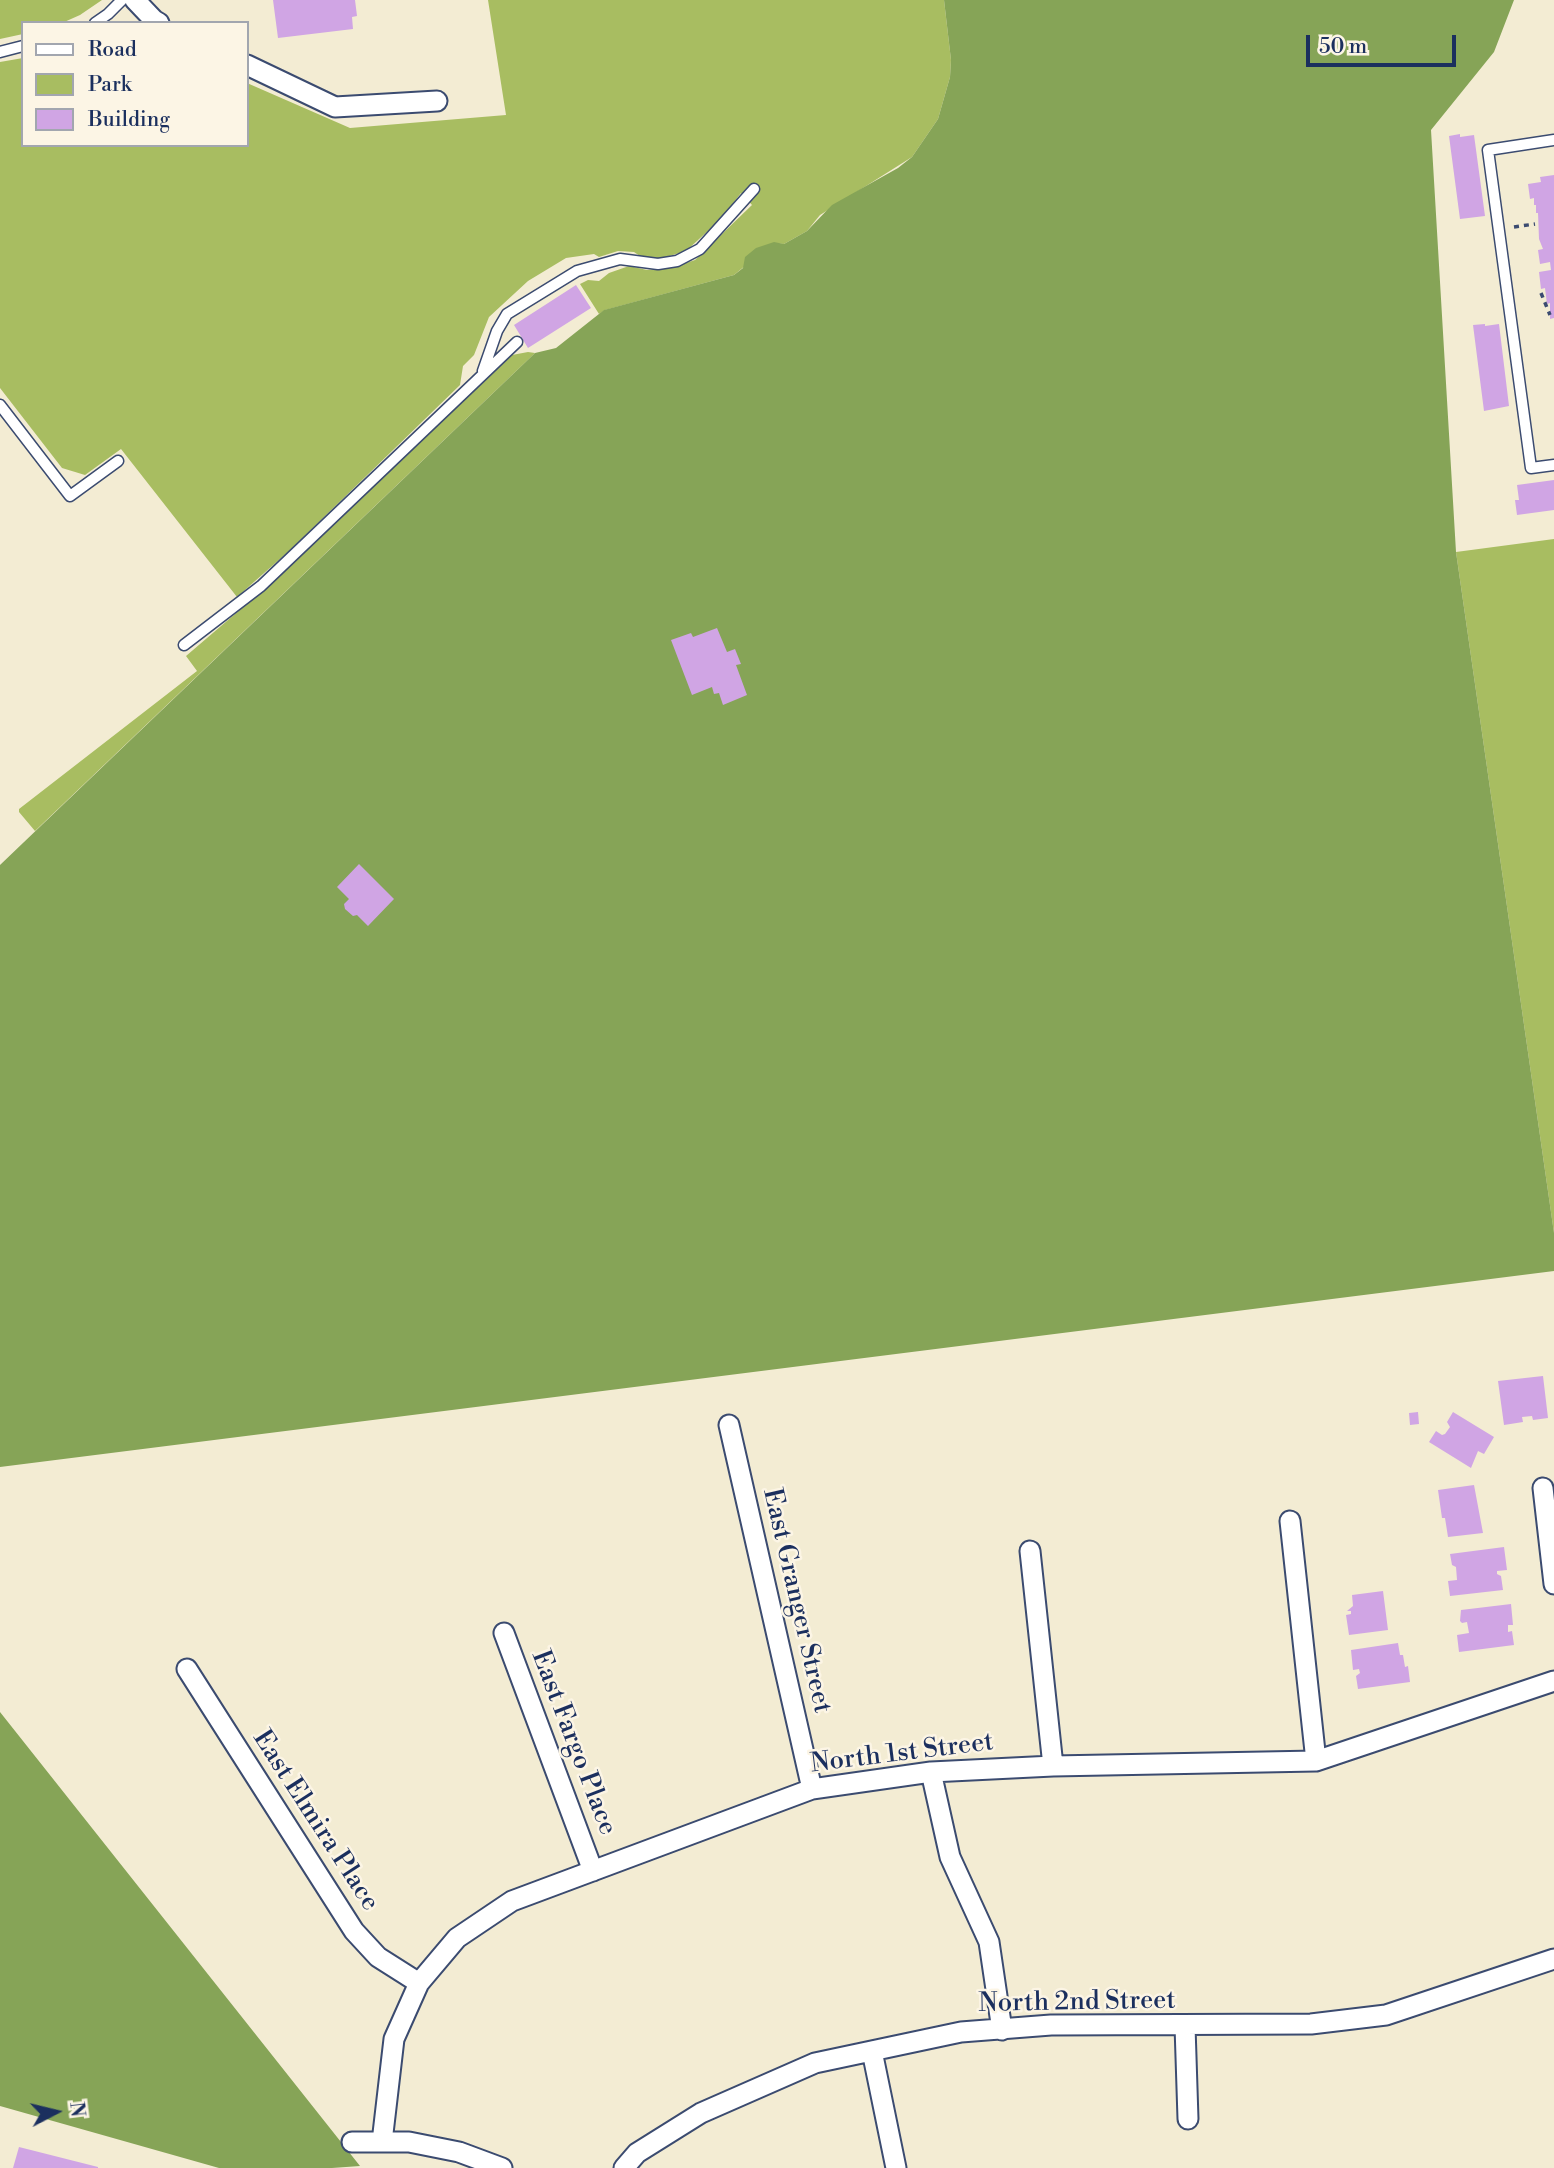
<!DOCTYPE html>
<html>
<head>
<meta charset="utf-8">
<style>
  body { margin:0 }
  #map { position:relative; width:1554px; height:2168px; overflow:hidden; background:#f3ecd3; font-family:"Libre Bodoni",serif }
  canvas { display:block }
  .legend { position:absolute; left:21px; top:21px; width:228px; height:126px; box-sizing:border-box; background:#fcf5e5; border:2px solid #a2a6af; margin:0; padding:9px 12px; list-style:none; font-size:21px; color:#1b2f5e }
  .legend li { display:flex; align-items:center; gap:14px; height:35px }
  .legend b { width:35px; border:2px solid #a2a6af }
  .north { position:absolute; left:21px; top:2077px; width:70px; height:70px; -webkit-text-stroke:5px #fcf5e5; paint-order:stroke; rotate:83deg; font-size:19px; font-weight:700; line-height:28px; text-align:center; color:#1b2f5e }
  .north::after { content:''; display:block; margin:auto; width:24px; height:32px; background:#1b2f5e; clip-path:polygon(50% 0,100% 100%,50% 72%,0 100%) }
  .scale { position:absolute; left:1306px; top:35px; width:150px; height:32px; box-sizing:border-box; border:4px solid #1b2f5e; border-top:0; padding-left:9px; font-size:21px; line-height:24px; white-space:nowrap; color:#1b2f5e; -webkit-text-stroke:5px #fcf5e5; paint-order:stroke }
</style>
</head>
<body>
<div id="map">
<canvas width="1554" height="2168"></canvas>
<ul class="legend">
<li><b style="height:9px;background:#fff"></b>Road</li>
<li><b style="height:19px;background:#a8bd61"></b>Park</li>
<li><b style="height:19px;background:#d0a5e4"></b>Building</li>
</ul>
<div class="north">N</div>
<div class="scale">50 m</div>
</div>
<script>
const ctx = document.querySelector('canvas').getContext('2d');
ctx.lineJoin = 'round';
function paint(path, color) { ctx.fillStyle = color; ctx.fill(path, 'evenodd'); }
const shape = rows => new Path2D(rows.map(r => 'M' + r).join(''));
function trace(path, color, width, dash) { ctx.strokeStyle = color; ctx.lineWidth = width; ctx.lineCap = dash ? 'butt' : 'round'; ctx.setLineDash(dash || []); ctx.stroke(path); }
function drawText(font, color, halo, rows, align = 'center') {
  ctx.font = font + ' "Libre Bodoni",serif'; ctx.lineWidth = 5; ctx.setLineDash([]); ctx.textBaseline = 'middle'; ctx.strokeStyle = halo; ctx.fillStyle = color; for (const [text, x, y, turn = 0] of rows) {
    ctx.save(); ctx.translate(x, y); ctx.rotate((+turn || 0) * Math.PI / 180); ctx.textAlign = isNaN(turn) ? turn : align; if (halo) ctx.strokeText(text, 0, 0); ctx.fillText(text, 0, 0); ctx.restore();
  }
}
paint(shape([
  [0,0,102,0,80,15,62,23,23,23,23,34,0,39],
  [488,0,944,0,951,60,950,77,938,119,912,157,820,215,807,231,784,244,773,243,734,275,605,310,599,314,580,284,588,280,599,281,609,273,629,266,647,270,671,268,695,260,752,205,741,193,721,219,686,251,656,260,640,256,634,252,618,251,599,257,594,254,566,258,528,281,489,317,474,355,463,366,460,385,289,551,237,597,121,449,85,475,62,468,0,388,0,62,23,58,23,145,247,145,247,83,350,128,506,115],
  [528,352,535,353,35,831,19,812,19,809,197,671,186,656,283,573,512,355],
  [1554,539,1554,1233,1456,552]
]), '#a8bd61');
paint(shape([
  [944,0,1514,0,1494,52,1431,130,1456,552,1554,1233,1554,1271,0,1467,0,865,535,353,556,348,604,310,734,275,743,268,745,257,756,248,774,242,784,244,807,231,832,205,898,168,912,157,938,119,950,77,951,60],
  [0,1712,360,2166,332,2168,219,2168,0,2106]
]), '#86a457');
paint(shape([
  [273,0,355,0,357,16,352,17,353,29,278,38],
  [1460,134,1460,137,1474,135,1485,216,1460,219,1449,136],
  [1554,175,1554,318,1550,319,1550,303,1547,304,1545,288,1541,289,1539,272,1551,270,1550,262,1540,264,1538,250,1543,249,1539,239,1538,213,1536,213,1536,205,1534,205,1534,198,1530,199,1528,184,1541,182,1540,177],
  [576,285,591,308,528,348,514,325],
  [1485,324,1485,326,1499,324,1509,406,1484,411,1473,325],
  [1554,480,1554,510,1517,515,1515,500,1519,500,1517,485],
  [717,628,727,652,735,649,741,664,736,665,747,695,723,705,719,693,714,694,712,687,692,695,671,640,691,633,693,637],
  [359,864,394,899,368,926,357,915,353,916,345,909,344,904,349,899,337,887],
  [1543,1376,1548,1418,1533,1420,1532,1416,1522,1417,1523,1422,1504,1425,1498,1381],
  [1418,1412,1419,1424,1410,1425,1409,1413],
  [1453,1412,1494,1437,1484,1454,1478,1451,1471,1468,1429,1442,1436,1431,1442,1435,1445,1434,1450,1427,1447,1422],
  [1474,1485,1483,1533,1448,1537,1445,1518,1442,1518,1438,1490],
  [1504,1547,1507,1570,1497,1571,1497,1574,1501,1576,1503,1590,1450,1596,1448,1581,1457,1580,1456,1567,1452,1565,1450,1554],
  [1383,1591,1388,1630,1349,1635,1346,1615,1351,1614,1351,1611,1347,1611,1353,1606,1352,1595],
  [1511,1604,1513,1625,1508,1625,1508,1632,1512,1631,1514,1645,1459,1652,1457,1635,1469,1633,1467,1622,1462,1623,1460,1621,1461,1610],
  [1398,1643,1400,1655,1403,1655,1405,1667,1408,1666,1410,1682,1358,1689,1356,1676,1360,1673,1359,1669,1353,1670,1351,1650],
  [19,2147,98,2167,98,2168,13,2168]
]), '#d0a5e4');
const lane = shape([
  [95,23,108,14,122,0],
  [0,52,23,46],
  [1554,140,1488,150,1531,468,1554,465],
  [483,371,497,331,507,314,577,271,620,259,658,264,677,261,700,249,754,189],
  [0,405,70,496,118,461],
  [184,645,261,586,517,342]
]);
const street = shape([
  [135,0,154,20,159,23],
  [247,65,335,107,437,101],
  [729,1425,812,1789],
  [1543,1488,1554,1584],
  [1290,1521,1316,1761],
  [1030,1551,1053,1766],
  [504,1633,593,1871],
  [187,1669,354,1931,378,1957,419,1983],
  [931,1772,950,1857,989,1942,1002,2030],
  [1185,2026,1188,2119],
  [872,2051,896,2168],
  [352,2142,409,2142,459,2152,502,2168],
  [382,2142,394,2039,419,1983,457,1938,512,1901,812,1789,931,1772,1053,1766,1316,1761,1554,1681],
  [624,2168,637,2153,701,2113,815,2063,961,2032,1051,2025,1311,2024,1386,2015,1554,1959]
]);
trace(lane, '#3b4b70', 13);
trace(street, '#3b4b70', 23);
trace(shape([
  [1514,227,1535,224],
  [1541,293,1550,315]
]), '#3b4b70', 3.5, [5, 5]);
trace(lane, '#fff', 10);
trace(street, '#fff', 19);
drawText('26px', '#1b2f5e', '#fcf5e5', [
  ["East Granger Street",796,1601,77],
  ["East Fargo Place",573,1743,69],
  ["North 1st Street",902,1754,-7],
  ["East Elmira Place",315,1821,57],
  ["North 2nd Street",1077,2003,-1]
]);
</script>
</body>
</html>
